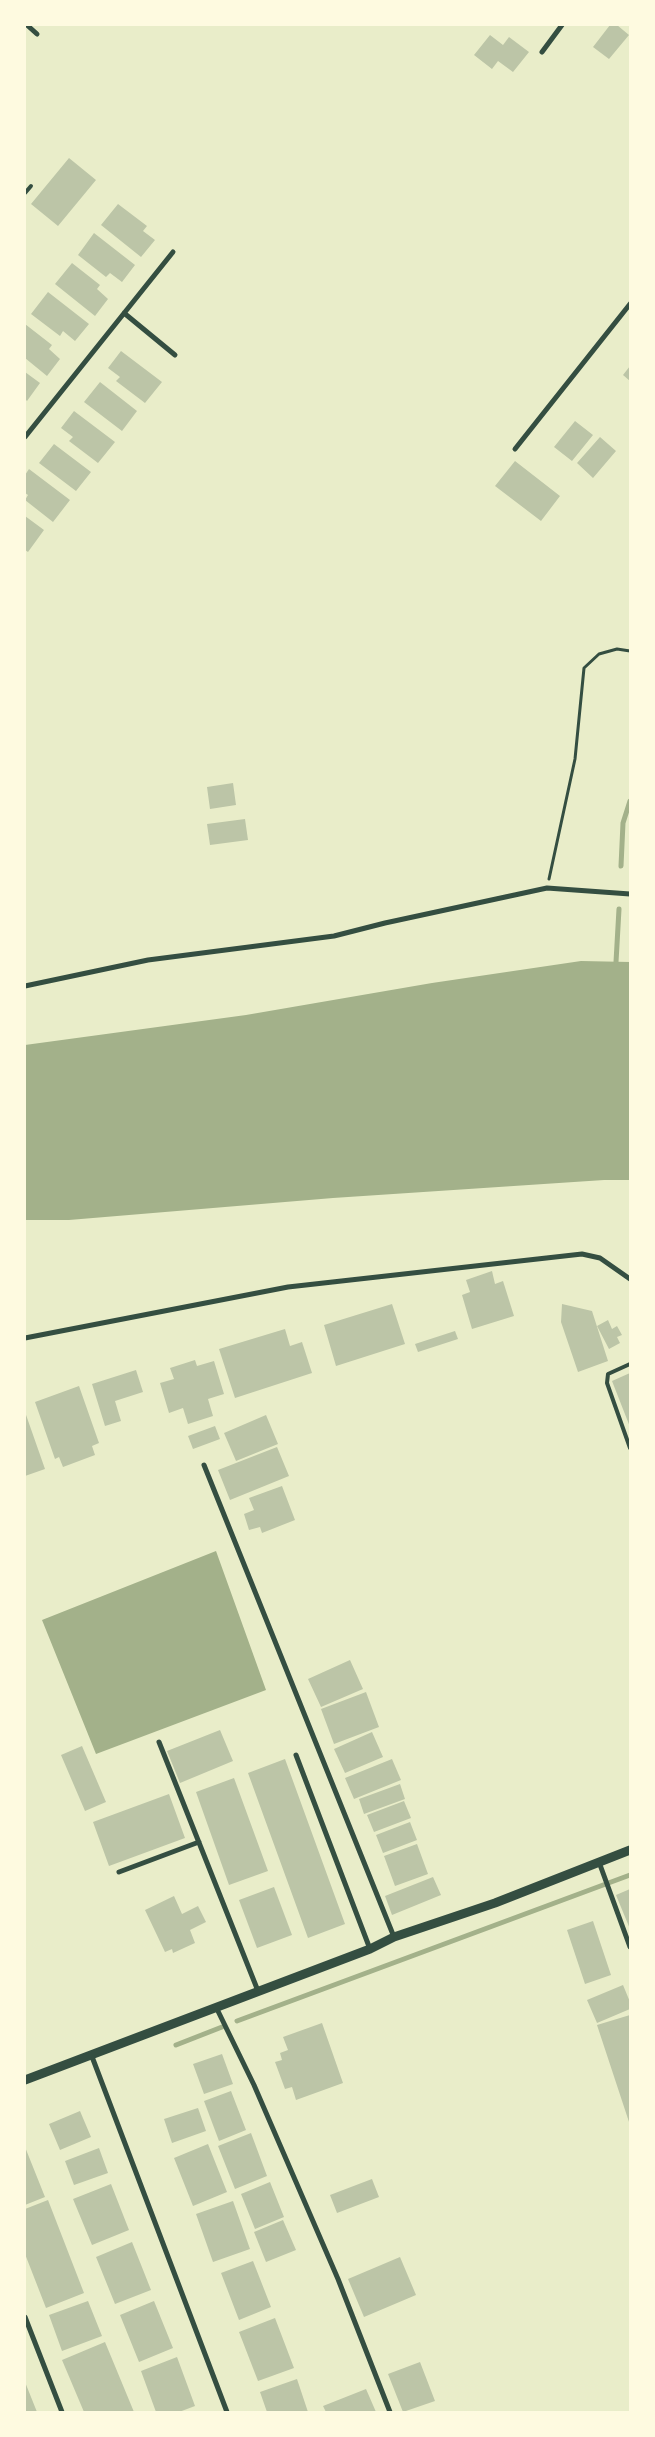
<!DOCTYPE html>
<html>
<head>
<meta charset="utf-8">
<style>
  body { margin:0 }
  #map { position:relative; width:655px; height:2437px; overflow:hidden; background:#e9edc9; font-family:"Open Sans",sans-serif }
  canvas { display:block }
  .frame { position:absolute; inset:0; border:26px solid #fefae0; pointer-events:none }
</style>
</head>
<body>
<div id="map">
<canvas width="655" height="2437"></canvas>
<div class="frame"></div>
</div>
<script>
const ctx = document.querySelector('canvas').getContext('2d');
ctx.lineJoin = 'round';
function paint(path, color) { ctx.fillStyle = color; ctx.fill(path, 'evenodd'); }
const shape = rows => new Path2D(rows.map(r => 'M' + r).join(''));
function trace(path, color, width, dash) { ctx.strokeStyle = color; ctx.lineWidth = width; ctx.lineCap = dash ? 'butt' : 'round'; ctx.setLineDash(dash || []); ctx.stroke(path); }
paint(shape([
  [581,961,630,962,630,1180,604,1180,333,1198,69,1220,25,1220,25,1045,246,1015,432,983],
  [216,1551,266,1690,96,1754,42,1620]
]), '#a3b18a');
trace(shape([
  [621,866,623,823,630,801],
  [616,962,619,909],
  [237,2021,630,1875],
  [176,2045,222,2027]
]), '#a3b18a', 5);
paint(shape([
  [610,25,617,25,629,35,609,59,593,47],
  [490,35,503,45,509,37,529,52,513,72,498,61,492,69,474,55],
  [69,158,96,180,58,226,31,204],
  [118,204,147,226,143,231,155,240,141,257,101,225],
  [94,233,135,265,122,282,110,273,106,277,78,255],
  [72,263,100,285,97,289,108,299,95,316,55,284],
  [48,292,89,324,75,341,63,331,60,336,31,314],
  [25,324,52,345,49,349,60,359,47,376,25,358],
  [121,351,162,382,145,403,116,381,120,377,108,368],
  [630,366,630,381,623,375],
  [25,372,40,383,27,401,25,399],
  [100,382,137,411,122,431,84,402],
  [74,411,115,442,98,463,69,441,73,437,61,428],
  [575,421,593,435,572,461,554,447],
  [600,437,616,451,593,478,577,463],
  [54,444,91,472,76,491,39,463],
  [515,461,560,496,541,521,495,486],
  [29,469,70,500,53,522,25,500,28,495,25,493,25,475],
  [25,516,44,530,28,552,25,550],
  [233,783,236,805,210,809,207,787],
  [245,819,248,840,210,845,207,824],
  [492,1271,495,1284,503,1281,514,1316,472,1329,462,1295,470,1292,466,1280],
  [392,1304,405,1344,336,1366,324,1325],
  [562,1304,592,1311,608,1361,578,1372,561,1322],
  [608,1320,612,1329,617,1326,622,1335,617,1337,620,1343,609,1349,597,1326],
  [285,1329,290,1346,302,1342,312,1373,235,1398,219,1349],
  [455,1331,458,1339,418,1352,415,1344],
  [195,1360,197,1366,214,1361,224,1394,208,1399,213,1416,188,1424,183,1408,169,1413,160,1383,174,1379,170,1368],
  [136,1370,143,1392,115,1401,121,1421,105,1426,92,1384],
  [630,1373,630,1427,612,1381],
  [79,1386,99,1443,92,1446,95,1455,63,1467,59,1457,55,1459,35,1402],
  [25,1412,45,1469,25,1476],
  [266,1415,278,1444,236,1461,224,1433],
  [215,1426,220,1439,193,1449,188,1436],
  [277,1447,289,1476,230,1500,218,1470],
  [282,1486,295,1520,262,1533,260,1527,249,1530,244,1514,254,1510,249,1498],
  [350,1660,363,1689,321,1707,308,1679],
  [366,1692,379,1727,334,1744,321,1709],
  [220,1730,233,1761,180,1783,167,1751],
  [372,1732,383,1757,345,1773,334,1749],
  [82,1746,106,1802,85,1811,61,1755],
  [285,1759,345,1924,308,1938,248,1773],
  [392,1759,401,1780,354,1799,345,1778],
  [234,1778,268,1871,229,1885,196,1792],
  [400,1784,405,1799,364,1814,359,1799],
  [169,1794,185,1838,109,1866,93,1822],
  [404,1801,411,1818,374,1832,367,1815],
  [410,1822,417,1840,383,1853,376,1835],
  [417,1844,428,1874,395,1886,384,1856],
  [433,1877,441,1895,392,1915,385,1896],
  [274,1887,292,1935,257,1948,239,1900],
  [630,1889,630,1929,616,1895],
  [174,1896,182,1914,198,1906,206,1922,190,1930,195,1943,173,1953,172,1949,165,1952,145,1910],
  [593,1921,611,1975,585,1984,567,1930],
  [623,1985,630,2002,630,2009,597,2023,587,2000],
  [630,2015,630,2125,597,2025],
  [322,2023,343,2083,296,2100,292,2087,285,2089,275,2062,282,2060,280,2053,288,2050,283,2037],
  [222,2054,233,2084,204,2094,193,2064],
  [231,2091,246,2130,219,2141,204,2101],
  [198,2108,206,2131,172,2143,164,2119],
  [80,2111,91,2137,60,2150,49,2124],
  [251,2133,267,2176,235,2189,218,2146],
  [208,2144,227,2192,193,2206,174,2158],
  [25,2147,45,2197,25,2205],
  [99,2148,108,2173,74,2185,65,2161],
  [372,2179,379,2197,337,2213,330,2195],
  [270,2182,284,2217,255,2229,241,2194],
  [111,2184,129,2230,92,2245,73,2199],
  [48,2200,84,2293,46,2308,25,2254,25,2209],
  [233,2201,250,2249,213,2262,196,2214],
  [283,2220,296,2250,266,2262,254,2232],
  [132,2242,151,2290,115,2304,96,2257],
  [400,2257,416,2295,364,2317,348,2279],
  [253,2261,271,2307,239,2320,221,2273],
  [88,2301,102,2336,62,2351,49,2315],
  [154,2301,173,2348,139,2362,120,2315],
  [275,2318,294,2368,258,2381,239,2332],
  [105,2342,134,2412,84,2412,62,2360],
  [177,2357,195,2406,179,2412,156,2412,141,2371],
  [420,2362,435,2401,403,2412,388,2374],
  [297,2379,308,2412,267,2412,260,2392],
  [25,2382,37,2412,25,2412],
  [366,2389,376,2412,326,2412,323,2406]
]), '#bcc5a7');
trace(shape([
  [549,879,575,759,584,668,599,654,617,649,630,651]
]), '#344e41', 3);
trace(shape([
  [25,193,31,186],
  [630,1364,608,1374,607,1383,630,1448]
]), '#344e41', 4);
trace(shape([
  [27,25,37,34],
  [542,52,562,25],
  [124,313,175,355],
  [25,437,173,252],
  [515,449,630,304],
  [25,986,148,960,334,936,385,923,547,888,630,894],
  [25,1338,288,1287,582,1254,600,1258,630,1279],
  [204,1465,394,1937],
  [159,1742,258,1991],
  [296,1755,370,1949],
  [599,1862,630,1947],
  [119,1872,199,1842],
  [216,2007,254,2085,338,2279,390,2412],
  [91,2054,227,2412],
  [25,2317,62,2412]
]), '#344e41', 5);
trace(shape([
  [25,2080,370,1949,394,1937,495,1903,630,1850]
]), '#344e41', 9);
</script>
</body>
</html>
